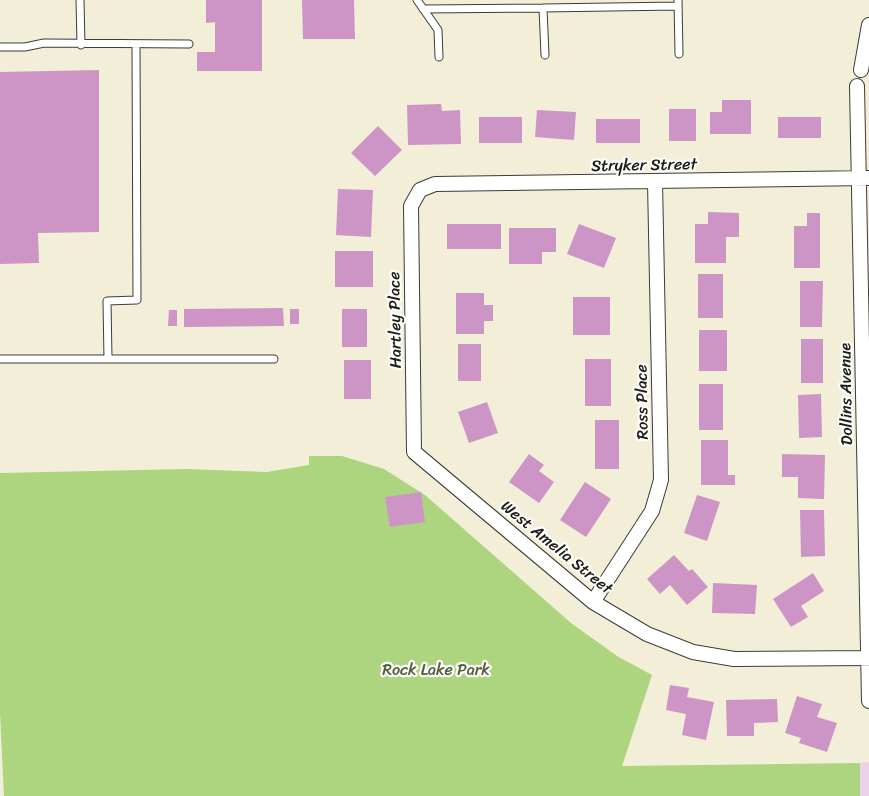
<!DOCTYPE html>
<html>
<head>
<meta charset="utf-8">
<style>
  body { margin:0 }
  canvas { display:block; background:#f2eed8 }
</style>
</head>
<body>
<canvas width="869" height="796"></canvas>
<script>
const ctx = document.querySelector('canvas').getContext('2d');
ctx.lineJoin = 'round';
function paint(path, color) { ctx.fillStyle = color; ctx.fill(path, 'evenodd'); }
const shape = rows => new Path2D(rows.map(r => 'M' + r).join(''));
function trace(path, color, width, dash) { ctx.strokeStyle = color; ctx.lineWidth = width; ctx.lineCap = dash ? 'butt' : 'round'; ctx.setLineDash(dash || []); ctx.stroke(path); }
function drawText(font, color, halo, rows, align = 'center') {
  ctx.font = font + ' Sriracha,sans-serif'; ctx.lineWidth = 4.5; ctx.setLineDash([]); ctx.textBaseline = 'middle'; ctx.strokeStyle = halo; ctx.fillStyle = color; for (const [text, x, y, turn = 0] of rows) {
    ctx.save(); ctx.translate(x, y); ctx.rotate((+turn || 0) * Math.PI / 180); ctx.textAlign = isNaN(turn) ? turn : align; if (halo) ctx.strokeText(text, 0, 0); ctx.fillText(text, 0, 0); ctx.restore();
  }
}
paint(shape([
  [869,762,869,796,860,796,860,763]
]), '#ecd1ea');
paint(shape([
  [309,456,342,456,384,469,425,495,571,623,617,656,652,675,622,766,860,763,860,796,4,796,0,713,0,473,187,469,267,472,309,465]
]), '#add580');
paint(shape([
  [206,0,262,0,262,71,197,71,197,52,215,52,215,22,206,23],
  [302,0,354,0,355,39,303,39],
  [99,70,99,232,38,233,39,263,0,264,0,72],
  [722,100,751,100,751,134,710,134,710,112,722,112],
  [441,104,442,111,460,110,461,144,408,145,407,105],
  [669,109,696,109,696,141,669,141],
  [537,110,576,112,574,140,535,137],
  [479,117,522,117,522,143,479,143],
  [778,117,821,117,821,138,778,138],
  [596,119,640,119,640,143,596,143],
  [378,126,402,150,375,176,351,153],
  [338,189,373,190,371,237,336,235],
  [708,212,739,213,739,237,726,237,726,263,695,263,695,224,708,224],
  [807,213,820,213,820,268,794,268,794,226,807,226],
  [447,224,501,224,501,249,447,249],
  [579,224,616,238,604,268,567,254],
  [509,228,556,228,556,252,542,252,542,264,509,264],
  [335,251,373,251,373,287,335,287],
  [698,274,723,274,723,318,698,318],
  [800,281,823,281,822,327,800,327],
  [456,293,484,293,484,305,493,305,493,321,484,321,484,334,456,334],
  [573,297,610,297,610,335,573,335],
  [283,308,284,326,184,327,184,309],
  [290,309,299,309,299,324,290,324],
  [342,309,367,309,367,347,342,347],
  [169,310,177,310,177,326,168,326],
  [699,330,727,330,727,371,699,371],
  [801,339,823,339,823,383,801,383],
  [458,344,481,344,481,381,458,381],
  [585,359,611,359,611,406,585,406],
  [344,360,371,360,371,399,344,399],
  [699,384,723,384,723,430,699,430],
  [821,394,822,437,799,438,798,395],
  [487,402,498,433,469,443,458,412],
  [595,420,619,420,619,469,595,469],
  [701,440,728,440,728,475,735,475,735,485,701,485],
  [529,454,544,465,539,471,554,482,539,503,509,482],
  [782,454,825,455,824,499,798,498,798,477,782,477],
  [585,482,611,499,586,537,560,520],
  [421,492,425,522,390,527,385,497],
  [697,495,720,502,707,541,684,533],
  [800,510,824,510,825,556,801,557],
  [674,555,689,571,692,569,708,587,687,605,670,585,660,594,647,579],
  [813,573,824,591,801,606,808,617,791,627,773,599],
  [713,583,757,585,755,614,712,613],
  [670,685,689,688,687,697,714,702,706,740,682,735,686,714,666,710],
  [797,696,822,704,817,717,837,723,827,752,799,743,801,738,785,733],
  [777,699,778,722,754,723,754,736,727,736,726,700]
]), '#cd95c6');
const service = shape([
  [80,0,81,45],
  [417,0,438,30,439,57],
  [678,0,679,54],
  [543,8,678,6],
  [423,9,543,8,545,55],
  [0,47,25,47,44,43,189,44],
  [0,359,274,359],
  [108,359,107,301,137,300,136,44]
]);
const minor = shape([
  [861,70,869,25],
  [857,86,869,701],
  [869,178,435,184,420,190,411,206,414,452,593,602,647,634,693,652,734,659,869,658],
  [593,602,652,511,661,480,655,182]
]);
trace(service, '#3c3c38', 9);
trace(minor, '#3c3c38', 16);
trace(service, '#fff', 7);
trace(minor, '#fff', 14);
drawText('16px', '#1c1c1c', '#fdfcf7', [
  ["Stryker Street",644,166,-1],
  ["Hartley Place",396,320,-91],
  ["Dollins Avenue",847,394,-91],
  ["Ross Place",643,402,-91],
  ["West Amelia Street",556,548,39]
]);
drawText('16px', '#4f5d3f', '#fdfcf7', [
  ["Rock Lake Park",436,671]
]);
</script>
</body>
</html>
